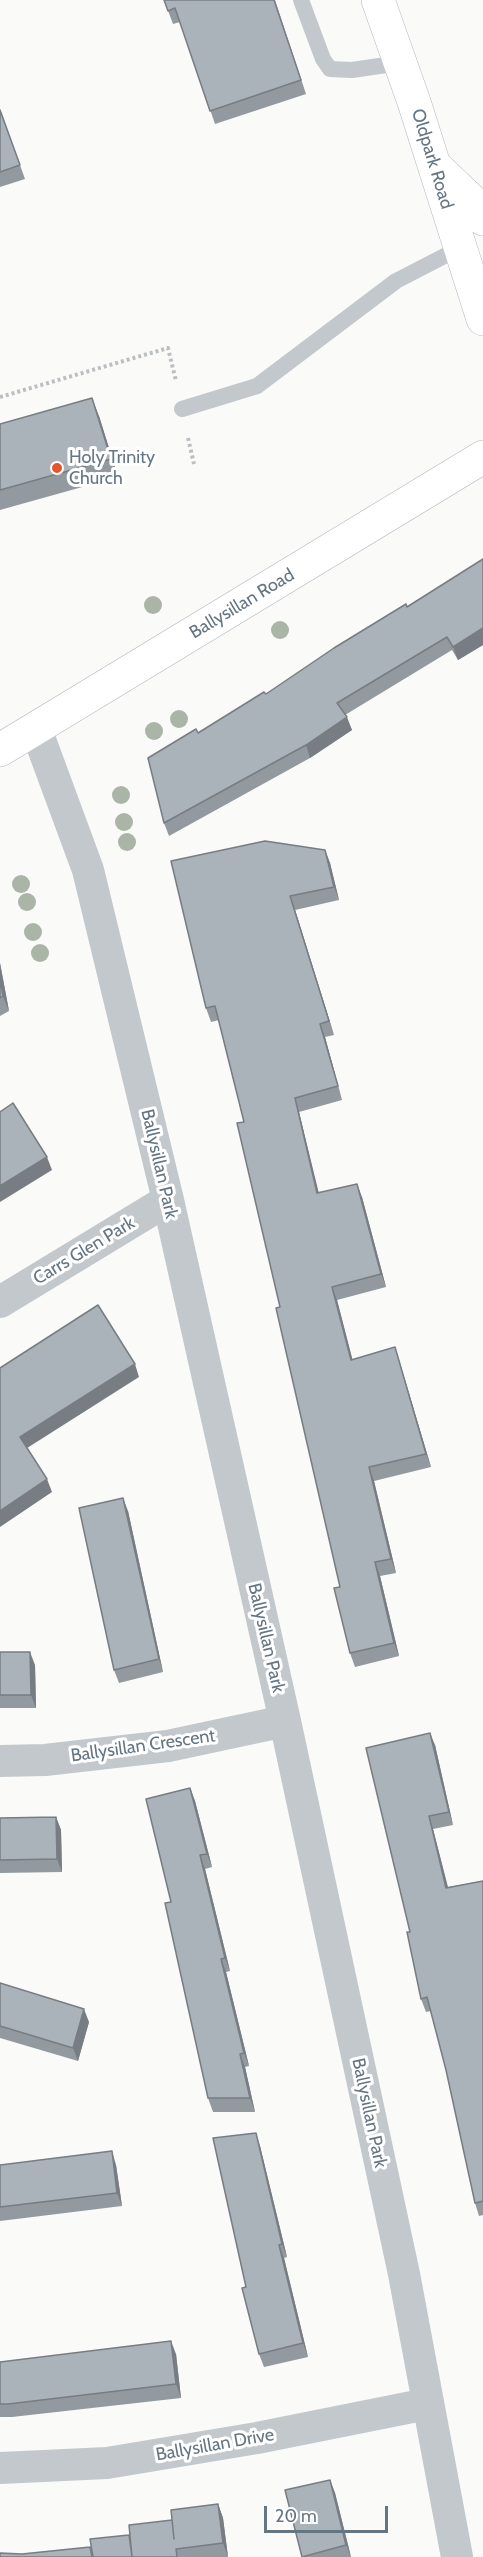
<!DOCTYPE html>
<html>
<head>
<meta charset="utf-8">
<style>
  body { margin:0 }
  #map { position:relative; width:483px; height:2557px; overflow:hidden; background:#fafaf8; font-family:Cabin,sans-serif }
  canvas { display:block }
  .scale { position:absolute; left:264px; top:2506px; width:124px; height:27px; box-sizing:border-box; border:3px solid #657683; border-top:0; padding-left:8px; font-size:18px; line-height:21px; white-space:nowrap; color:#657683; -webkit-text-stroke:4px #fff; paint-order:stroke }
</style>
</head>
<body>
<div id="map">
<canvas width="483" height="2557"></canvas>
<div class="scale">20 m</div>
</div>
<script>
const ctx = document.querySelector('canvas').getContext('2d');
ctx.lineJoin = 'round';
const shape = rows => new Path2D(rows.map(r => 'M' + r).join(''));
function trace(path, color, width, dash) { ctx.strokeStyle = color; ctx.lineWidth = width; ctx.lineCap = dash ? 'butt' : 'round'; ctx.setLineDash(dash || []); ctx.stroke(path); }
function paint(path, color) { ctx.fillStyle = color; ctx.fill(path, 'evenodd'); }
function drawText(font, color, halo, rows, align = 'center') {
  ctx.font = font + ' Cabin,sans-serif'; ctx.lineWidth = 6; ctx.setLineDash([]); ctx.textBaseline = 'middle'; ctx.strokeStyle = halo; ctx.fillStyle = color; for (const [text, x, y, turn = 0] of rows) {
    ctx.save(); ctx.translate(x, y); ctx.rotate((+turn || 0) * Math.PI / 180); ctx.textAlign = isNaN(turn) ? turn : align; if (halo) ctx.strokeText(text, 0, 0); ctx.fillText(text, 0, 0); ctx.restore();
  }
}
const secondary = shape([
  [378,0,414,102,483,319],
  [436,167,476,205,483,219]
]);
const highway = shape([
  [0,750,483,457]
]);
trace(secondary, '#b3babf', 34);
trace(highway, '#b4b9bd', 34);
trace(shape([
  [0,397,168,348,176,381],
  [188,438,194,464]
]), '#bbbfc2', 4, [3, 3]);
trace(shape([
  [301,0,323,59,330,69,352,70,400,63],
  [182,409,257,386,396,281,460,248]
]), '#c3c8cc', 16);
trace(shape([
  [36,729,88,870,168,1200,285,1721,404,2274,457,2557],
  [0,1302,168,1200],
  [0,1761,45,1760,168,1746,285,1721],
  [0,2468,107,2463,257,2438,427,2404]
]), '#c3c8cc', 32);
trace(secondary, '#fff', 33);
trace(highway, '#fff', 33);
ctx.fillStyle = '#aab4a7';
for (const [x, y] of [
  [153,605],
  [280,630],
  [179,719],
  [154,731],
  [121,795],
  [124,822],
  [127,842],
  [21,884],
  [27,902],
  [33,932],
  [40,953]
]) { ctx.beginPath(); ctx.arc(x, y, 9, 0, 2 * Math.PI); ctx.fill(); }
paint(shape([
  [164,0,275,0,306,94,215,124,180,22,173,24],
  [0,109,25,179,0,187],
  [99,416,118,477,0,510,0,424],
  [483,559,483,645,458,660,452,650,345,715,352,730,310,758,169,836,164,823,198,733,266,694],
  [325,850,330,863,339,900,295,910,334,1035,325,1037,342,1100,299,1112,318,1192,362,1197,386,1287,337,1300,352,1359,399,1360,431,1467,374,1481,396,1573,380,1576,399,1656,355,1667,350,1653,340,1587,280,1307,244,1122,219,1020,211,1022,206,1008],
  [0,963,9,1011,0,1016],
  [128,1511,163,1672,119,1683,114,1670],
  [0,1652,35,1665,36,1708,0,1708],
  [435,1745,453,1825,433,1829,448,1887,483,1881,483,2215,479,2216,475,2203,446,2070,431,2011,426,2012,421,1999,410,1932],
  [190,1788,195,1801,212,1867,205,1869,230,1971,226,1972,249,2066,245,2067,255,2112,213,2112,208,2098,171,1902],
  [56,1817,61,1830,62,1872,0,1873,0,1818],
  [0,1983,89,2022,78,2061,0,2038],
  [260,2146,287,2257,284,2258,308,2357,264,2367,259,2354,246,2287],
  [0,2165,116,2165,122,2206,0,2221],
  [176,2354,181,2398,12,2417,0,2417,0,2362],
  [330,2480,335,2493,351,2557,302,2557],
  [218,2504,223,2518,228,2557,0,2557,22,2554,92,2552,129,2535,130,2539,172,2520]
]), '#929a9f');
paint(shape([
  [92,398,99,416,118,477,111,459],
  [483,628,483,645,458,660,453,647],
  [347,717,352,730,310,758,306,745],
  [325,850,330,863,339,900,334,887],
  [290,896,295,910,334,1035,329,1021],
  [0,963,9,1011,3,996,0,978],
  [320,1024,325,1037,342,1100,338,1086],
  [295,1098,299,1112,322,1206,317,1193],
  [47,1157,52,1170,0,1202,0,1186],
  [357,1184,362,1197,386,1287,381,1274],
  [332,1287,337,1300,356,1373,351,1360],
  [395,1347,399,1360,431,1467,426,1454],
  [135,1364,139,1377,24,1450,20,1437],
  [369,1467,374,1481,396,1573,391,1559],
  [47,1479,52,1492,0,1527,0,1511],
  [123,1498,128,1511,163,1672,159,1659],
  [375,1562,380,1576,399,1656,394,1643],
  [30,1652,35,1665,36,1708,31,1695],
  [430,1733,435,1745,453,1825,449,1812],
  [190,1788,195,1801,212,1867,207,1854],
  [429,1816,433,1829,451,1900,446,1888],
  [56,1817,61,1830,62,1872,57,1859],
  [200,1855,205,1869,230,1971,225,1958],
  [221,1959,226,1972,249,2066,244,2053],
  [84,2009,89,2022,78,2061,73,2048],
  [240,2054,245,2067,255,2112,250,2098],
  [256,2133,260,2146,287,2257,282,2244],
  [112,2151,116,2165,122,2206,117,2193],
  [279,2245,284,2258,308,2357,303,2343],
  [171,2341,176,2354,181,2398,176,2384],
  [330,2480,335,2493,351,2557,346,2545],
  [218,2504,223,2518,228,2557,223,2543]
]), '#777d82');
const building = shape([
  [164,0,274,0,301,80,210,111,175,8,168,11,164,0],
  [0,110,20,165,0,172,0,110],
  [92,398,111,459,0,490,0,424,92,398],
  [483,559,483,628,453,647,447,637,337,703,347,717,306,745,164,823,148,758,196,729,198,733,264,692,266,694,334,648,406,604,407,607,483,559],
  [265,841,325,850,334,887,290,896,329,1021,320,1024,338,1086,295,1098,317,1193,357,1184,381,1274,332,1287,351,1360,395,1347,426,1454,369,1467,391,1559,375,1562,394,1643,350,1653,334,1588,340,1587,276,1308,280,1307,237,1123,244,1122,215,1006,206,1008,171,861,265,841],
  [0,978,3,996,0,998,0,978],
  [13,1103,47,1157,0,1186,0,1112,13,1103],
  [98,1305,135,1364,20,1437,47,1479,0,1511,0,1368,98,1305],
  [123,1498,159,1659,114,1670,79,1508,123,1498],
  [0,1652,30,1652,31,1695,0,1695,0,1652],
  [430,1733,449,1812,429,1816,446,1888,483,1881,483,2201,475,2203,446,2070,427,1997,421,1999,407,1932,410,1932,366,1748,430,1733],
  [190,1788,207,1854,200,1855,225,1958,221,1959,244,2053,240,2054,250,2098,208,2098,165,1903,171,1902,146,1799,190,1788],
  [56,1817,57,1859,0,1860,0,1818,56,1817],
  [0,1983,84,2009,73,2048,0,2026,0,1983],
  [256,2133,282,2244,279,2245,303,2343,259,2354,242,2288,246,2287,213,2138,256,2133],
  [112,2151,117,2193,0,2207,0,2165,112,2151],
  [171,2341,176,2384,8,2404,0,2404,0,2362,171,2341],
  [330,2480,346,2545,302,2557,285,2490,330,2480],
  [218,2504,223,2543,176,2549,177,2557,132,2557,129,2525,172,2520,174,2539,171,2510,218,2504],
  [129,2535,132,2557,93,2557,90,2539,129,2535],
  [90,2547,92,2557,0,2557,0,2553,22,2554,90,2547]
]);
paint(building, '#aab3b9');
trace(building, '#777d82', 1.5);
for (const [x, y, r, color] of [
  [57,468,6,"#e4572e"]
]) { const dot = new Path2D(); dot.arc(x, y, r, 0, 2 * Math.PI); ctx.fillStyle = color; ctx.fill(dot); trace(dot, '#fff', 2); }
drawText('18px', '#657683', '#fff', [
  ["Oldpark Road",432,159,73],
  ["Ballysillan Road",242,604,-31],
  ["Ballysillan Park",159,1164,77],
  ["Carrs Glen Park",84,1251,-31],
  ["Ballysillan Park",266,1638,77],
  ["Ballysillan Crescent",143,1746,-8],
  ["Ballysillan Park",369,2113,78],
  ["Ballysillan Drive",215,2445,-10]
]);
drawText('18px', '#657683', '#fff', [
  ["Holy Trinity",69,458],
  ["Church",69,479]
], 'left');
</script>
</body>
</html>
